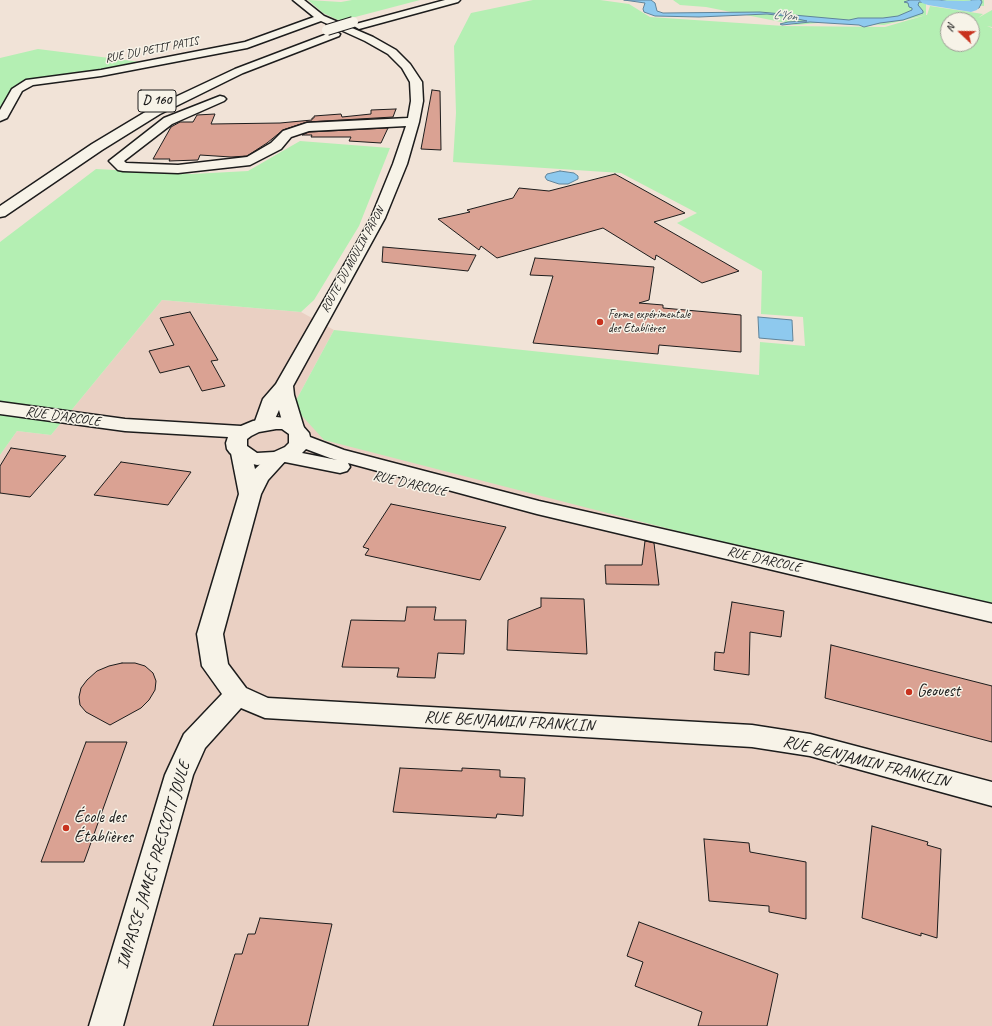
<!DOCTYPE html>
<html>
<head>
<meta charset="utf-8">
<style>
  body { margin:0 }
  #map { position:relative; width:992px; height:1026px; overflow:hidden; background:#f1e3d7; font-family:Caveat,sans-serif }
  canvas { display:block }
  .north { position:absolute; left:940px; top:12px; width:40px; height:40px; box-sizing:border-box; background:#f7f3e8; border:1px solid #9f9d96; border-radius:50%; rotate:292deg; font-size:11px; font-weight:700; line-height:16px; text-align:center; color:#1c1c1c }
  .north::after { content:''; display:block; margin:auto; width:14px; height:18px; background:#c8321e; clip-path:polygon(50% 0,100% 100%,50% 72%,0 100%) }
</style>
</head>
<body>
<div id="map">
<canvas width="992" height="1026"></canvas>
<div class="north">N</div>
</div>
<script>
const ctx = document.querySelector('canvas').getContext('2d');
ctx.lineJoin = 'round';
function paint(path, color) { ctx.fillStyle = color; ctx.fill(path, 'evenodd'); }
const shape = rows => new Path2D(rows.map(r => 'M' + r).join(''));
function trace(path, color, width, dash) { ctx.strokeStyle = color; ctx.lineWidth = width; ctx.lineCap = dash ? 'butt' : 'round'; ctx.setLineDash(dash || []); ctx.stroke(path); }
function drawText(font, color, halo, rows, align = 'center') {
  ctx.font = font + ' Caveat,sans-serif'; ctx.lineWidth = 3; ctx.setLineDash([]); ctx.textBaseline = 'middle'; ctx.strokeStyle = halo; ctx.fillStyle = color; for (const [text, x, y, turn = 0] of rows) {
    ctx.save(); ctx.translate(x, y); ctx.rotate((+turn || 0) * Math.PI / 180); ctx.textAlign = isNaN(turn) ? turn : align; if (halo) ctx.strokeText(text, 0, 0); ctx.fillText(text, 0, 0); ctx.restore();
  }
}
paint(shape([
  [162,300,301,312,334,330,293,406,992,612,992,1026,0,1026,0,455,17,431,51,435]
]), '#ead0c3');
paint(shape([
  [308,0,341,2,352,0,420,0,340,21,323,13],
  [533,0,600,0,629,4,650,17,784,26,885,27,926,15,884,25,829,22,796,25,706,7,680,5,673,0,984,0,984,6,948,5,926,3,926,15,927,15,930,6,983,14,978,18,992,10,992,27,987,26,992,28,992,612,324,440,293,406,334,330,759,375,760,342,805,346,803,317,761,314,762,271,677,223,697,213,621,173,453,162,456,113,454,46,471,13],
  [948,20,972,20,972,44,948,44],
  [38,49,141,62,26,84,0,109,0,58],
  [300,141,390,148,359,226,314,300,301,312,162,300,51,435,17,431,0,455,0,242,96,169,192,174,248,171]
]), '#b4efb3');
const water = shape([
  [624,0,651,0,655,3,657,11,663,13,760,12,849,20,858,18,883,18,898,16,912,10,912,8,909,7,908,3,904,2,910,0,939,0,965,5,972,4,971,0,981,0,982,2,979,8,964,9,955,8,954,7,945,4,919,2,918,5,923,11,923,13,903,20,880,23,864,27,859,25,810,22,782,25,780,24,788,22,807,21,784,16,767,14,699,17,655,16,644,12,643,9,645,3,624,0],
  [560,171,574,173,578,176,578,179,568,184,559,184,547,180,545,177,547,174,560,171],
  [758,317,792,320,793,341,759,338,758,317]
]);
paint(water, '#8ec9ee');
trace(water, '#60849a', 1);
paint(shape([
  [920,0,964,1,980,0,979,7,977,10,971,12,928,5,922,3,920,0]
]), '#8ec9ee');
const building = shape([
  [432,90,440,91,441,150,421,149,432,90],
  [396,109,393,117,307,122,283,130,267,143,247,156,231,157,200,155,198,160,169,161,170,159,153,159,171,127,180,122,193,122,197,115,215,114,211,124,280,123,312,120,312,118,314,118,314,116,341,114,342,117,371,114,371,110,396,109],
  [388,128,381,143,349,141,351,137,311,137,312,135,302,135,309,132,388,128],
  [615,174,685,213,654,222,739,271,702,283,656,255,655,260,603,228,497,258,481,246,479,250,438,219,470,212,467,210,513,198,519,188,549,191,615,174],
  [383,247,476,255,468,271,382,262,383,247],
  [535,258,654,267,649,300,639,303,663,305,663,308,741,315,741,352,659,345,658,354,533,343,553,276,530,275,535,258],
  [190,312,218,360,211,361,225,386,202,391,189,366,160,373,149,351,174,345,160,318,190,312],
  [11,448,66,456,30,497,0,493,0,466,11,448],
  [121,462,191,472,168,505,94,495,121,462],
  [391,504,506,527,480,580,365,555,369,549,363,547,391,504],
  [645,541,654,543,659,585,606,584,605,565,642,565,645,541],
  [541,598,584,599,587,654,507,650,508,620,541,607,541,598],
  [732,602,784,611,781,637,750,632,749,675,714,670,715,652,724,653,732,602],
  [407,607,436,607,434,620,466,620,464,654,438,653,435,678,397,677,399,668,342,667,351,620,405,621,407,607],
  [831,645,992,686,992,742,825,698,831,645],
  [122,663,135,663,145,666,153,673,156,681,155,690,149,700,141,708,110,725,86,712,80,705,79,697,81,688,87,680,97,671,109,666,122,663],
  [86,742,127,742,84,862,41,862,86,742],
  [400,768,462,771,462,768,500,770,500,777,525,778,523,816,497,814,496,818,393,812,400,768],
  [872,826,928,842,927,845,941,849,937,938,921,933,921,936,862,918,872,826],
  [704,839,749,843,750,852,806,862,806,919,769,912,769,906,709,901,704,839],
  [260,918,332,924,308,1026,213,1026,235,954,242,954,248,934,255,934,260,918],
  [639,922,778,974,767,1026,698,1026,702,1012,635,986,643,962,627,956,639,922]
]);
paint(building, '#daa293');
trace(building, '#1c1c1c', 1);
const minor = shape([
  [293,0,304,0,324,16,373,37,396,50,410,64,422,82,423,101,419,122,407,164,385,218,293,386,294,395,304,428,301,432,294,434,287,432,284,428,279,410,271,428,264,430,257,428,254,424,263,399,276,384,371,218,393,164,406,126,309,131,291,137,281,149,250,165,178,173,123,171,118,170,109,161,164,118,220,96,224,97,226,99,224,101,172,124,124,161,126,163,178,165,247,157,271,143,283,131,307,123,408,118,411,101,410,82,402,68,388,54,365,41,321,21,247,48,101,76,33,85,22,91,7,118,0,121,0,110,12,89,26,80,101,70,245,42,314,17,293,0],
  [241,447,248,449,251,453,255,469,271,454,278,452,285,454,288,458,268,480,261,494,223,634,228,664,246,688,268,698,752,725,810,734,992,782,992,806,810,756,752,747,265,718,241,708,205,748,193,775,123,1026,89,1026,165,775,184,734,222,694,202,666,197,634,239,494,231,453,234,449,241,447]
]);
const major = shape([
  [0,402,125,419,241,426,253,421,276,417,286,418,301,424,309,433,310,437,344,450,539,501,992,604,992,622,537,514,348,463,350,467,347,471,340,473,285,462,257,465,241,461,230,453,227,449,226,443,228,437,125,431,0,414,0,402],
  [276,429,282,429,289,434,289,443,285,447,274,452,257,453,247,446,247,439,251,436,259,432,276,429],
  [306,449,330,458,337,460,302,453,306,449]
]);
const highway = shape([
  [445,0,460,0,458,2,359,29,354,26,356,24,445,0],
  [335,31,340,34,339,36,243,73,160,114,102,150,5,216,0,217,0,206,92,144,152,108,235,69,335,31]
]);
trace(minor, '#1c1c1c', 3);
trace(major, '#1c1c1c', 3);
trace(highway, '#1c1c1c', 3);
paint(minor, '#f7f3e8');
paint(major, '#f7f3e8');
paint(highway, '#f7f3e8');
const highwayBridge = shape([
  [327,30,353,22]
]);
trace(highwayBridge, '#1c1c1c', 12, []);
trace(highwayBridge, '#f7f3e8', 10);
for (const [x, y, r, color] of [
  [600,322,4,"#c8321e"],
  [909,692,4,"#c8321e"],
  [66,828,4,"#c8321e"]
]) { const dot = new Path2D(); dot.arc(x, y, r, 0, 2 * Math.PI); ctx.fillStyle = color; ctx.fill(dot); trace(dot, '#f7f3e8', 1.5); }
drawText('12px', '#1c1c1c', '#f7f3e8', [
  ["RUE DU PETIT PATIS",152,50,-11],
  ["ROUTE DU MOULIN PAPON",353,260,-61]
]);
drawText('12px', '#1c1c1c', '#f7f3e8', [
  ["Ferme expérimentale",608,315],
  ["des Etablières",608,329]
], 'left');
drawText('italic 13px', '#445966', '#f7f3e8', [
  ["L'Yon",785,16,5]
]);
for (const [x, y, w] of [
  [157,101,38]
]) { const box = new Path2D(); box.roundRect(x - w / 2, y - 11, w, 22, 3); ctx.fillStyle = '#f7f3e8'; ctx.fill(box); trace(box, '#1c1c1c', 1); }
drawText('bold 13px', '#1c1c1c', null, [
  ["D 160",157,101]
]);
drawText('14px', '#1c1c1c', '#f7f3e8', [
  ["RUE D'ARCOLE",63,417,8],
  ["RUE D'ARCOLE",410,484,13],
  ["RUE D'ARCOLE",764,560,13]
]);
drawText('17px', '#1c1c1c', '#f7f3e8', [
  ["Geouest",917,692],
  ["École des",74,818],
  ["Établières",74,838]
], 'left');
drawText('17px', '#1c1c1c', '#f7f3e8', [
  ["RUE BENJAMIN FRANKLIN",509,722,3],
  ["RUE BENJAMIN FRANKLIN",866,762,14],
  ["IMPASSE JAMES PRESCOTT JOULE",154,865,-73]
]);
</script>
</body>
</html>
